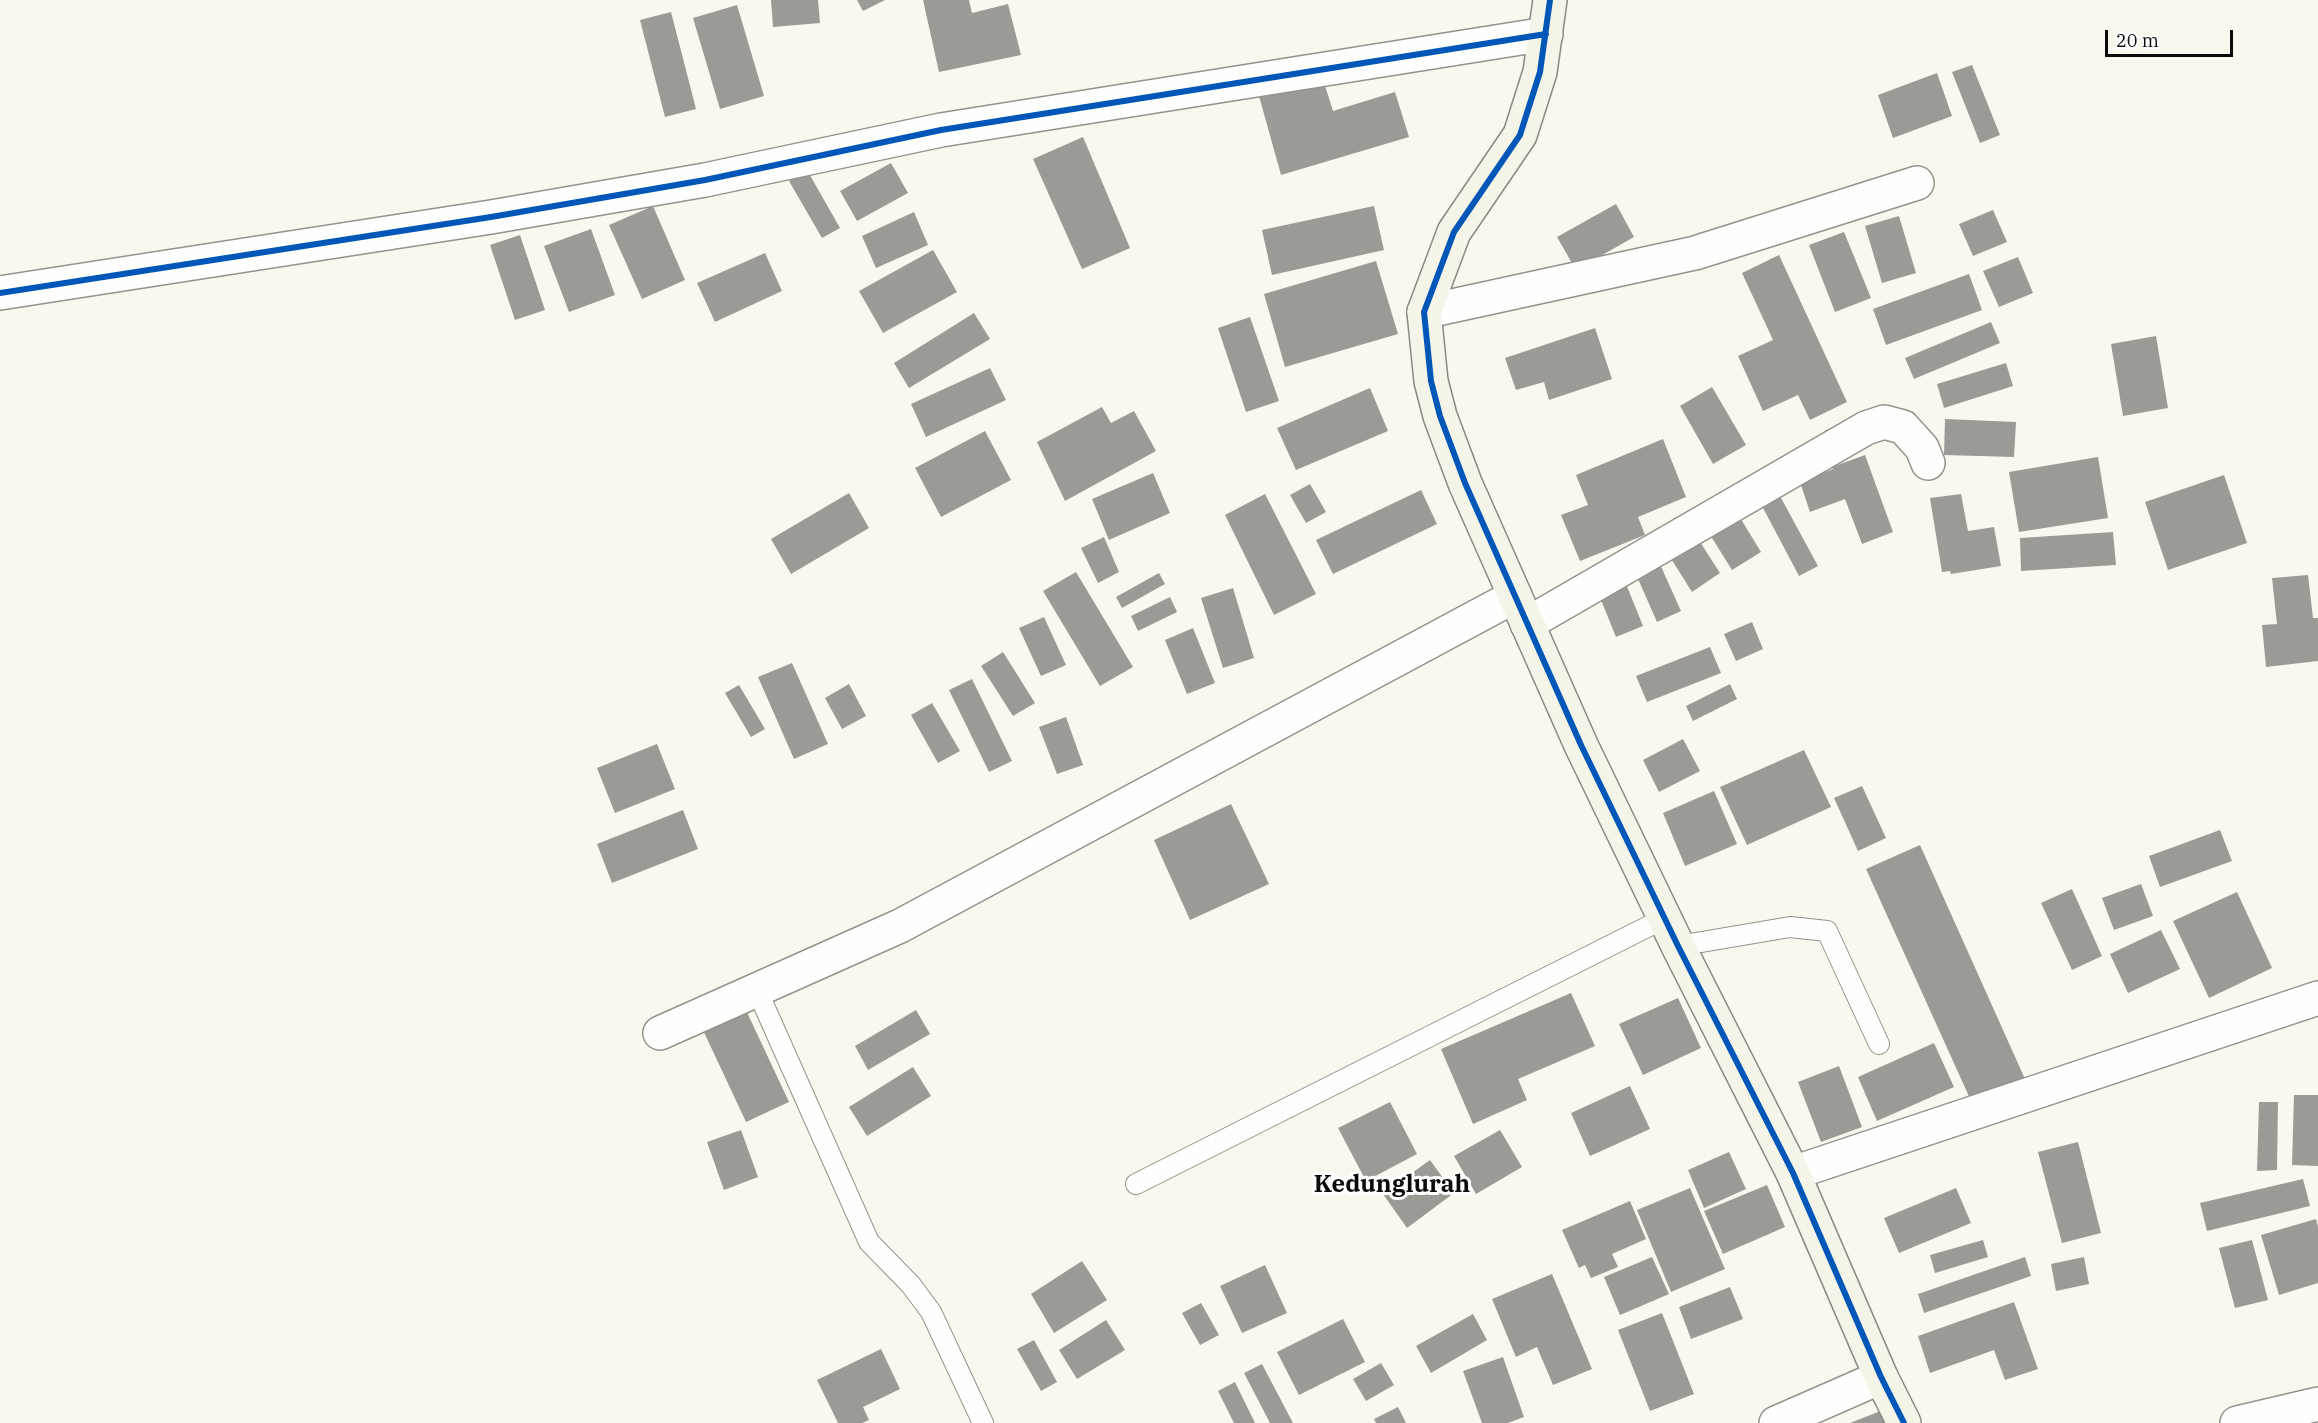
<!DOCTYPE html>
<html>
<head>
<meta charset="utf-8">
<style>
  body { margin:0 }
  #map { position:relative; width:2318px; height:1423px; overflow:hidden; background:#faf8ee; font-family:"IBM Plex Serif",serif }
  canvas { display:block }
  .scale { position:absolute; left:2105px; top:30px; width:128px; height:27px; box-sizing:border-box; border:3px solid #0b0b0b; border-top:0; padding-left:8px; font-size:18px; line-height:21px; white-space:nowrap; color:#0b0b0b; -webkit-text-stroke:4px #fff; paint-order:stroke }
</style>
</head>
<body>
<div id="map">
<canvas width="2318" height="1423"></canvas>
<div class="scale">20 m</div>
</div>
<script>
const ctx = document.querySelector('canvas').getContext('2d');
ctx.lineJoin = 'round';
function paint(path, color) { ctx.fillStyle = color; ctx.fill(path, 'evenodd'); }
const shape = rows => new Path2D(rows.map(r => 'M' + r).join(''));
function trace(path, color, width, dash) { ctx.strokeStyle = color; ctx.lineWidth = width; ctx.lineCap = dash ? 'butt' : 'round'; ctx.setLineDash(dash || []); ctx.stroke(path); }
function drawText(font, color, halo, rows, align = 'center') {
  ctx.font = font + ' "IBM Plex Serif",serif'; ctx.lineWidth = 6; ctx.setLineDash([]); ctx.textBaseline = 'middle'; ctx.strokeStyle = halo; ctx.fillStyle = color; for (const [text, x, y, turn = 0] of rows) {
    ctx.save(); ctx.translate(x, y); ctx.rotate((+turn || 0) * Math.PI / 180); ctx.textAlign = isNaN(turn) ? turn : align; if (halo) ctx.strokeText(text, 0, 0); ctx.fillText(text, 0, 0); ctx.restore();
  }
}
paint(shape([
  [771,0,818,0,820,23,773,27],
  [857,0,885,0,863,11],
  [923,0,969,0,972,13,1008,4,1021,55,939,72],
  [737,5,764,96,720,109,693,18],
  [671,12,696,109,665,117,640,20],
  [1972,65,2000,135,1980,143,1952,72],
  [1937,73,1952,116,1893,138,1878,95],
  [1322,76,1333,111,1395,92,1409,137,1281,175,1259,96],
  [1083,137,1130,248,1082,269,1033,159],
  [891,163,908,193,857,221,840,191],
  [807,170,840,228,822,238,789,181],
  [1616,204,1634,237,1576,270,1557,237],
  [653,206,685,280,642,299,609,225],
  [1374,206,1384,250,1272,275,1262,230],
  [1993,210,2007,242,1973,256,1959,224],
  [914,212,928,245,876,268,862,236],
  [1899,216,1916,273,1882,283,1865,226],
  [591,229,615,295,569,312,544,246],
  [1844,232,1871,298,1835,312,1809,245],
  [520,235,545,310,515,320,490,245],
  [933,250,957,292,883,333,859,291],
  [765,253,782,291,715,322,697,283],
  [1779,255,1847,402,1810,420,1798,395,1763,411,1738,356,1773,340,1742,273],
  [2018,257,2033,293,1999,307,1983,271],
  [1376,261,1398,334,1285,367,1264,294],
  [1969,274,1982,310,1886,345,1873,309],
  [974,313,990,339,909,388,894,363],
  [1250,317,1279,401,1246,412,1218,328],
  [1991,322,2000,343,1914,379,1905,358],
  [1595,328,1612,379,1549,400,1544,382,1516,390,1505,358],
  [2156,336,2168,408,2123,416,2111,344],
  [2006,363,2013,386,1944,408,1937,384],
  [990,368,1006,400,926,437,911,404],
  [1712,387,1746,445,1713,464,1680,406],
  [1370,388,1388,431,1296,470,1277,428],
  [1102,407,1111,423,1134,411,1156,451,1065,501,1037,442],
  [1945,419,2016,422,2014,457,1944,455],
  [985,431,1011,480,941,517,915,468],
  [1663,439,1686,497,1638,517,1645,535,1580,561,1561,515,1588,505,1576,475],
  [1865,455,1893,532,1862,544,1845,499,1810,512,1800,482,1833,469,1832,467],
  [2098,457,2108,518,2019,532,2009,472],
  [1153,473,1170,513,1109,540,1092,499],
  [2224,475,2247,543,2168,570,2145,502],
  [1310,484,1326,512,1306,523,1290,495],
  [1421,490,1437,524,1333,574,1316,540],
  [849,493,869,528,791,574,771,539],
  [1265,494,1316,594,1274,615,1225,515],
  [1961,494,1968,531,1994,527,2001,566,1951,574,1950,571,1942,572,1930,498],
  [1780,496,1818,566,1799,576,1762,506],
  [1736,511,1761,552,1732,570,1707,530],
  [1693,531,1720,573,1692,592,1665,549],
  [2113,532,2116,565,2021,571,2020,538],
  [1104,537,1119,572,1098,583,1081,548],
  [1659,562,1681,611,1657,622,1635,572],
  [1076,572,1133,667,1100,686,1043,591],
  [1159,573,1165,584,1122,608,1116,597],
  [2308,575,2313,618,2318,618,2318,661,2266,667,2262,625,2277,624,2272,578],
  [1624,579,1643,626,1616,637,1597,590],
  [1233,588,1254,658,1223,668,1201,598],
  [1170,597,1177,612,1138,631,1131,616],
  [1044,617,1066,665,1041,676,1019,628],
  [1752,622,1763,649,1736,661,1724,634],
  [1193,628,1215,683,1187,694,1165,640],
  [1710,647,1721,673,1647,702,1636,676],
  [1003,652,1035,703,1013,716,981,666],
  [792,663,828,744,794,759,758,677],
  [972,679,1012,761,989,772,949,690],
  [849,684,866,716,842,729,825,698],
  [1730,684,1737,699,1693,721,1686,706],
  [739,685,765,729,751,737,725,693],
  [932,703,960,751,938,763,911,715],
  [1066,717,1083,765,1057,774,1039,727],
  [1683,739,1700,771,1659,792,1643,760],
  [657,744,675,789,615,813,597,768],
  [1804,750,1831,807,1747,845,1720,787],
  [1862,786,1886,838,1858,851,1834,798],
  [1714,791,1737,844,1685,866,1663,813],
  [1231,804,1269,884,1190,920,1154,840],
  [683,810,698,849,612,883,597,844],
  [2220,830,2232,861,2160,887,2149,856],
  [1920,845,2025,1079,1972,1103,1866,869],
  [2141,884,2153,916,2114,930,2102,898],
  [2072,889,2102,956,2072,970,2041,903],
  [2237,892,2272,968,2209,998,2173,921],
  [2161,930,2180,969,2128,993,2110,954],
  [1571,993,1595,1046,1518,1079,1527,1100,1473,1124,1441,1049],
  [1678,998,1701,1048,1643,1075,1619,1024],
  [745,1008,789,1102,746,1122,702,1028],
  [916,1010,930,1034,868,1070,855,1046],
  [1934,1043,1954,1087,1877,1121,1858,1077],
  [1839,1066,1862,1127,1821,1142,1798,1082],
  [913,1067,931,1096,867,1136,849,1107],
  [1630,1086,1650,1129,1590,1156,1571,1113],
  [2294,1095,2318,1095,2318,1166,2292,1165],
  [1390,1102,1417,1154,1366,1181,1338,1128],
  [2259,1102,2278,1102,2277,1170,2257,1171],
  [741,1130,758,1177,724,1190,707,1142],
  [1500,1130,1522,1167,1476,1194,1454,1156],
  [2078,1142,2101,1233,2062,1243,2038,1152],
  [1729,1152,1746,1189,1704,1208,1688,1170],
  [1430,1160,1454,1193,1407,1228,1383,1194],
  [2303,1179,2310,1206,2207,1231,2200,1203],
  [1767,1185,1785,1227,1723,1254,1704,1211],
  [1690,1188,1725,1269,1671,1292,1637,1210],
  [1956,1188,1971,1223,1899,1253,1884,1218],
  [1630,1201,1646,1239,1612,1254,1618,1267,1591,1278,1585,1265,1579,1268,1562,1230],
  [2316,1219,2318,1227,2318,1283,2279,1295,2261,1235],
  [1983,1240,1988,1257,1935,1273,1930,1255],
  [2252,1240,2268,1300,2235,1308,2219,1248],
  [1652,1257,1669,1294,1620,1315,1604,1277],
  [2025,1257,2031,1276,1924,1313,1918,1294],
  [2084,1257,2089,1284,2056,1291,2051,1264],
  [1082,1261,1107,1300,1054,1333,1031,1294],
  [1265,1265,1287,1313,1242,1333,1220,1286],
  [1552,1274,1592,1369,1553,1385,1537,1347,1516,1357,1492,1299],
  [1730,1287,1743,1319,1691,1339,1679,1307],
  [2014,1302,2038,1369,2005,1380,1994,1350,1930,1373,1918,1336],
  [1201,1303,1219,1335,1200,1345,1182,1313],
  [1662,1313,1694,1394,1650,1411,1618,1330],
  [1473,1314,1487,1340,1431,1373,1416,1346],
  [1343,1319,1365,1362,1299,1395,1277,1352],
  [1106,1320,1125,1350,1077,1379,1059,1350],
  [1034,1340,1057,1382,1041,1391,1017,1349],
  [881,1349,900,1389,863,1407,869,1420,862,1423,838,1423,817,1380],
  [1503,1357,1524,1417,1508,1423,1482,1423,1463,1371],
  [1381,1363,1394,1385,1366,1401,1353,1379],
  [1262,1364,1293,1423,1270,1423,1244,1373],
  [1235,1382,1255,1423,1234,1423,1218,1391],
  [1398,1407,1406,1423,1376,1423,1374,1419],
  [1883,1410,1888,1423,1850,1423]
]), '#9c9a94');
const lane = shape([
  [1678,946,1790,927,1827,931,1879,1044],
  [757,990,869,1242,911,1285,931,1312,983,1423],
  [1136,1184,1665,918]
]);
const street = shape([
  [0,293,491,217,705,180,941,130,1546,34],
  [1424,312,1695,253,1917,183],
  [1527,624,1866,428,1884,422,1903,427,1922,448,1928,463],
  [660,1033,900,926,1515,596],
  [1793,1173,2318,998],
  [1776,1423,1881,1377],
  [2237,1423,2318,1404]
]);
const secondary = shape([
  [1550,0,1540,72,1520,135,1454,232,1424,312,1431,381,1440,416,1465,483,1581,745,1678,946,1793,1173,1881,1377,1904,1423]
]);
trace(lane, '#93928d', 22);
trace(street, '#93928d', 36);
trace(secondary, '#898884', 36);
trace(lane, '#fefefc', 20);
trace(street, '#fefefc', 33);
trace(secondary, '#f4f4e8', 33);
trace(shape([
  [1550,0,1540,72,1520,135,1454,232,1424,312,1431,381,1440,416,1465,483,1581,745,1678,946,1793,1173,1881,1377,1904,1423],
  [0,293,491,217,705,180,941,130,1546,34]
]), '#0057b8', 6);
drawText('bold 24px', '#0b0b0b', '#fff', [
  ["Kedunglurah",1392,1185]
]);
</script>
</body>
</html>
